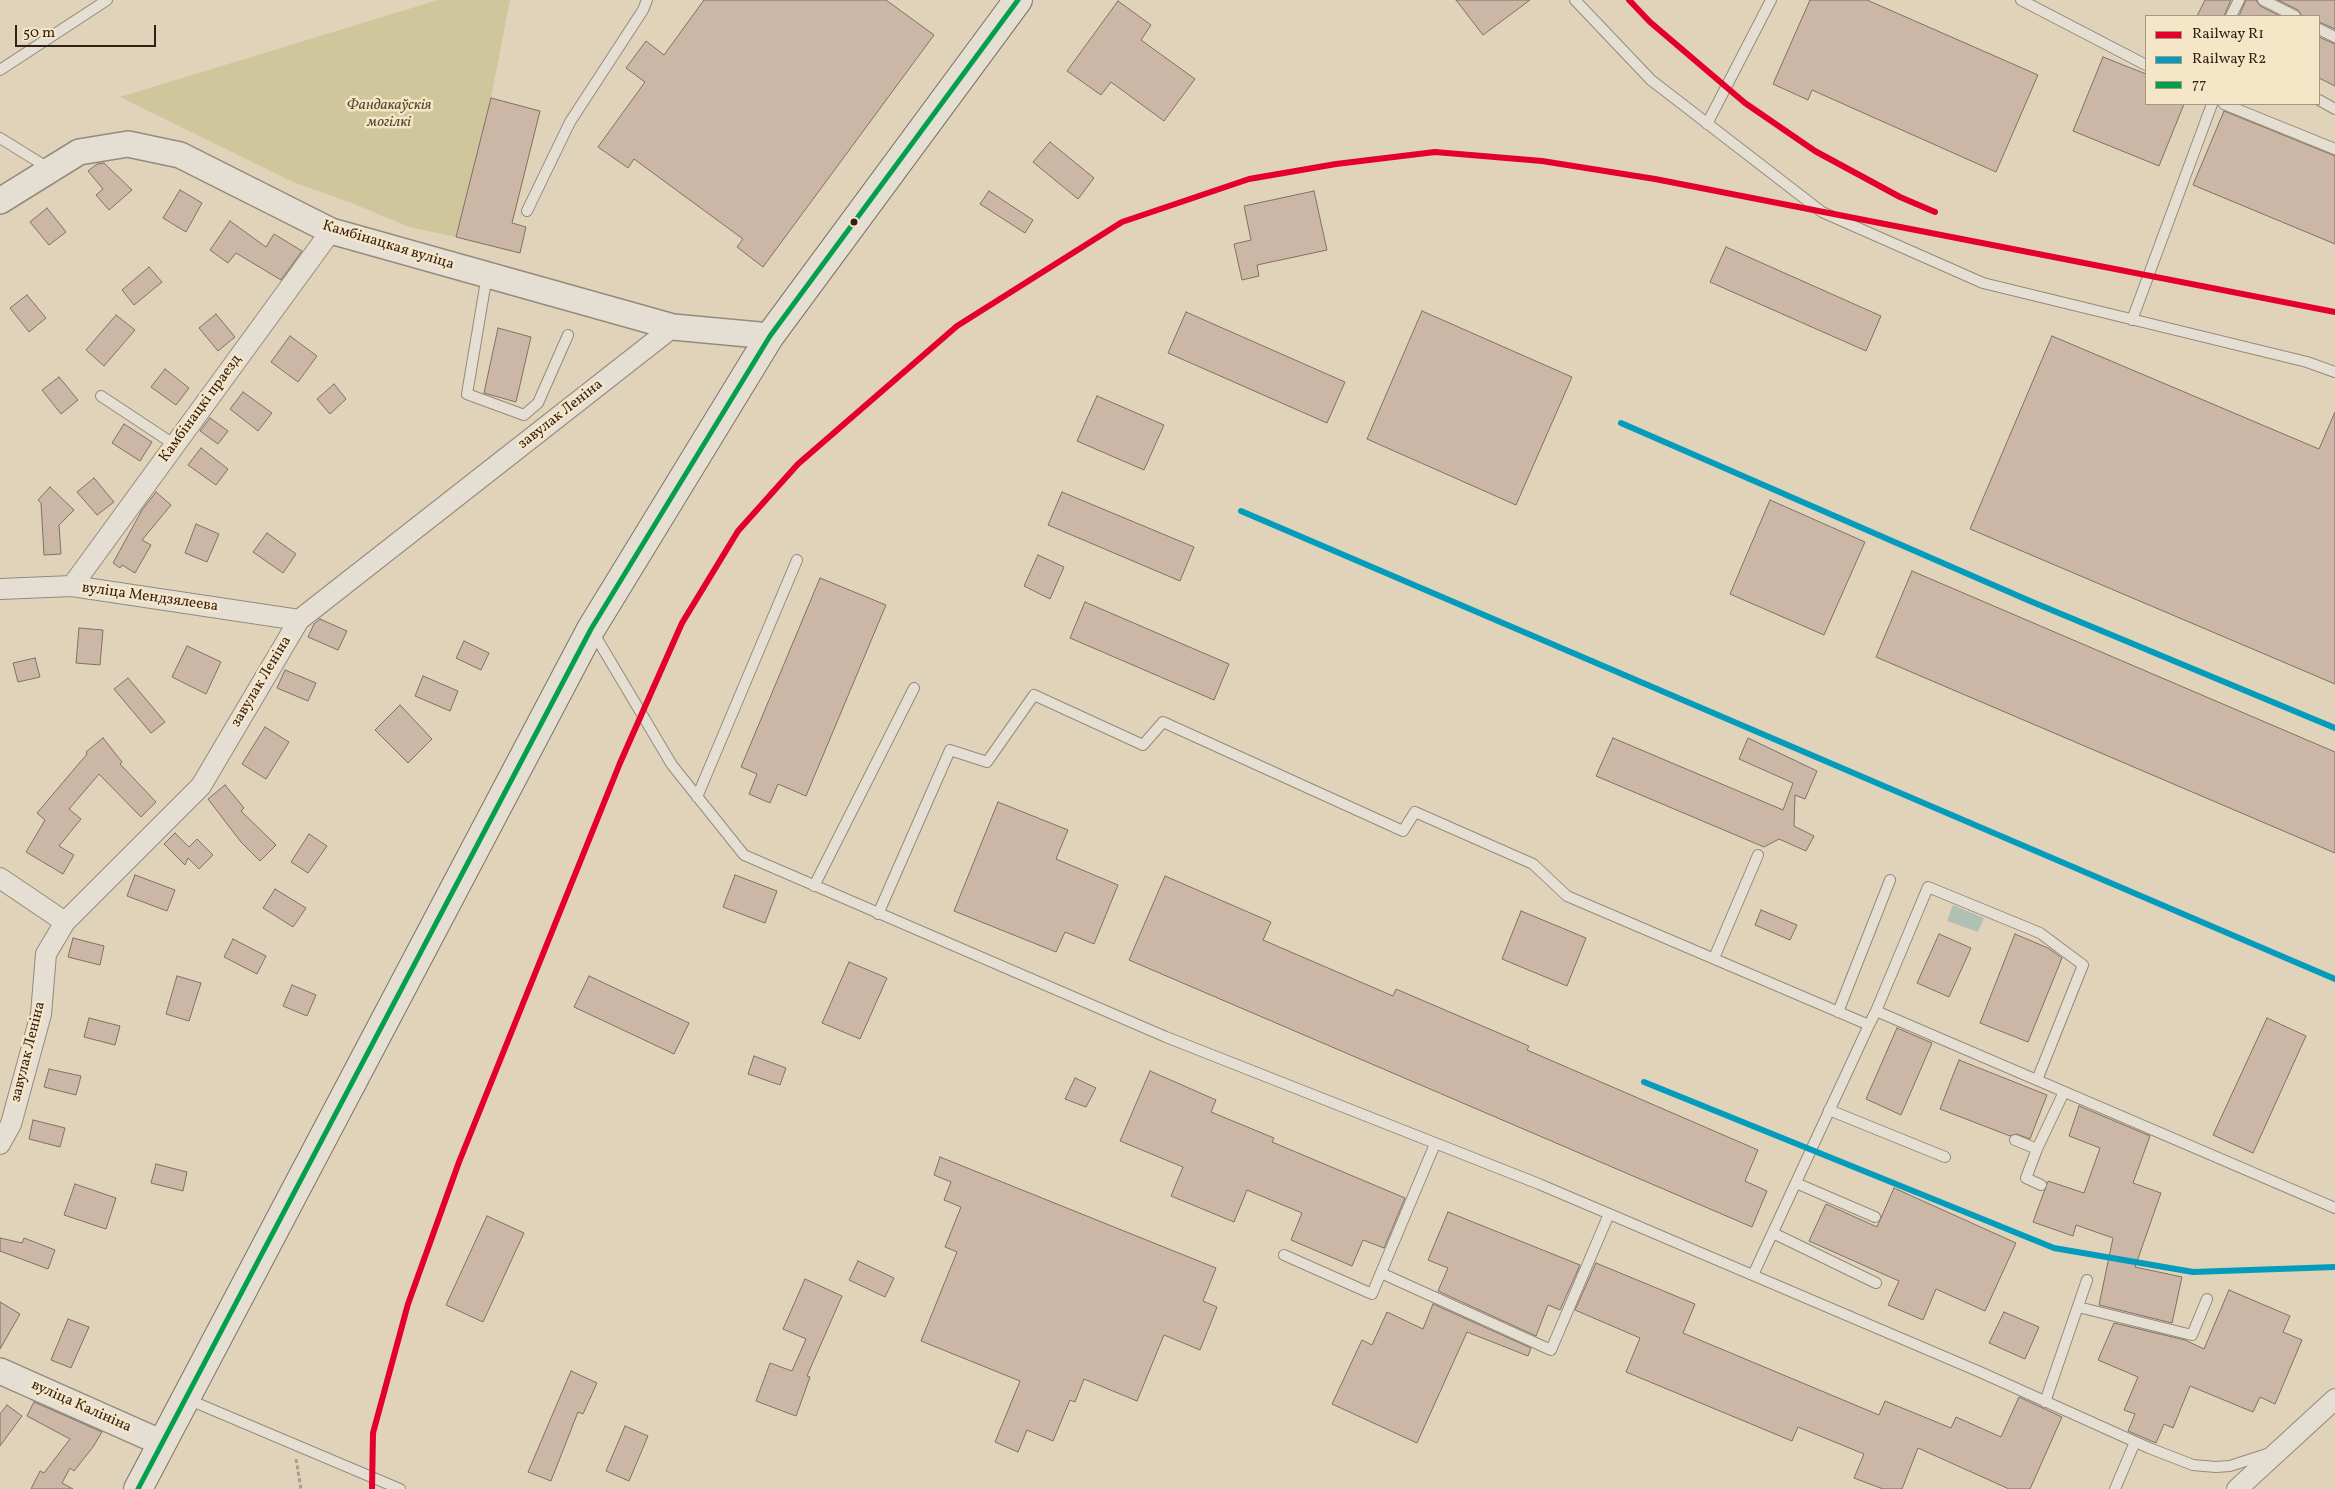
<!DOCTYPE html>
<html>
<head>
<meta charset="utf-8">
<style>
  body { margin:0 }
  #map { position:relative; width:2335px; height:1489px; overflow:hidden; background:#e1d3ba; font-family:Vollkorn,serif }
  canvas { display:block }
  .legend { position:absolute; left:2145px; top:15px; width:175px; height:90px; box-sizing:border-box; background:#f5e6c8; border:1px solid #a89680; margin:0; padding:6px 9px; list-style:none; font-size:15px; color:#351f15 }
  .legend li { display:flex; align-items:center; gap:10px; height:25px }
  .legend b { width:25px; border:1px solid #a89680 }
  .scale { position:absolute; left:15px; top:25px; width:141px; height:22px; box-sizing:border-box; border:2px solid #351f15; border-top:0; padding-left:6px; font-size:15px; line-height:18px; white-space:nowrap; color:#351f15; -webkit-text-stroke:4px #f5e6c8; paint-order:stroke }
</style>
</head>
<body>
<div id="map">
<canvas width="2335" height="1489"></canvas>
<ul class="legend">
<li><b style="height:6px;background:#e4002b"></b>Railway R1</li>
<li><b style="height:6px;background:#059bbc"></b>Railway R2</li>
<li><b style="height:6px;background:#039f4e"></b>77</li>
</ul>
<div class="scale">50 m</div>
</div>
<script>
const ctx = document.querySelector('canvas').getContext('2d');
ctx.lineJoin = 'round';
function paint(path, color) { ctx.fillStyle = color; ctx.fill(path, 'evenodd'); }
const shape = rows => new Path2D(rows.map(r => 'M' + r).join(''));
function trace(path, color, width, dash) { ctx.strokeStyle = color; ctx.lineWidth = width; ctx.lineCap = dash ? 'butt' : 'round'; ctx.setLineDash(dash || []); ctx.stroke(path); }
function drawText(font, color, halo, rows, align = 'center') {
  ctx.font = font + ' Vollkorn,serif'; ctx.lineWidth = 5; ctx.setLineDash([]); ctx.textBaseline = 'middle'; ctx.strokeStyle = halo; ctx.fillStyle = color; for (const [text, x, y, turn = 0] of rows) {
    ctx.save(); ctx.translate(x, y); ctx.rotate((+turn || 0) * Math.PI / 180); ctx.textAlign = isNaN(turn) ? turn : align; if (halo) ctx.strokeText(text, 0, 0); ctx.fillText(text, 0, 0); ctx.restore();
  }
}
paint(shape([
  [438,0,510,0,491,98,456,237,409,227,352,203,293,182,120,97]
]), '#d0c69c');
paint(shape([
  [1953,905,1984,918,1978,932,1947,921]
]), '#b0c1b3');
const building = shape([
  [704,0,886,0,934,35,763,267,737,247,743,239,634,159,628,168,598,147,645,82,626,68,646,41,664,55,704,0],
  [1456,0,1530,0,1483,35,1456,0],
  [1810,0,1867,0,2038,75,1996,172,1812,90,1808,100,1773,84,1810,0],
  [2205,0,2231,0,2224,16,2197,16,2205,0],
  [2246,0,2256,0,2260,6,2280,16,2239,16,2246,0],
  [2278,0,2335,0,2335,29,2319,22,2319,16,2302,16,2298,10,2278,0],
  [1118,1,1151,25,1141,40,1195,79,1164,121,1111,82,1101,95,1067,71,1118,1],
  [2319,37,2335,44,2335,86,2319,78,2319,37],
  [2103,57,2146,74,2146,104,2184,104,2159,166,2073,131,2103,57],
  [491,98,540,111,512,223,526,227,520,253,456,237,491,98],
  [2224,111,2335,156,2335,244,2193,185,2224,111],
  [1050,142,1094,178,1078,199,1033,162,1050,142],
  [104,163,132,190,109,210,96,195,103,189,88,171,97,164,104,163],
  [180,190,202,203,186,232,163,218,180,190],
  [989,191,1033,220,1025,233,980,204,989,191],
  [1314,191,1327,250,1257,265,1259,276,1242,280,1234,244,1251,240,1244,206,1314,191],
  [47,208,66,232,49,245,30,222,47,208],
  [230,221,266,247,274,234,302,251,281,280,236,253,228,263,210,250,230,221],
  [1726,247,1881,316,1866,351,1710,282,1726,247],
  [149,267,162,282,134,305,122,290,149,267],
  [27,295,46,318,29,332,10,308,27,295],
  [1422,311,1572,377,1516,505,1367,439,1422,311],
  [1186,312,1345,382,1327,423,1168,353,1186,312],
  [216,314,235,337,218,351,199,328,216,314],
  [116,315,135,330,104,366,86,350,116,315],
  [498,328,531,337,516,402,484,393,498,328],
  [290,336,317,356,298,382,271,362,290,336],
  [2052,336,2319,449,2335,412,2335,684,1970,529,2052,336],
  [165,369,189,388,176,405,151,387,165,369],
  [59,377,78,400,61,414,42,390,59,377],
  [334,384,346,399,330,414,317,399,334,384],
  [243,392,272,413,258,431,230,409,243,392],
  [1097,396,1164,425,1144,470,1077,441,1097,396],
  [210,418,228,431,218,444,200,431,210,418],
  [124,424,152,442,140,461,112,443,124,424],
  [201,448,228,469,216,485,188,465,201,448],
  [94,478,114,502,97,515,77,492,94,478],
  [50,487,74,510,59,525,61,554,44,555,41,503,38,500,50,487],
  [156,492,171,505,142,540,151,545,135,573,122,565,120,568,113,563,142,510,156,492],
  [1062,492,1194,547,1180,581,1048,525,1062,492],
  [1770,500,1865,542,1824,635,1730,594,1770,500],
  [196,524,219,534,207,562,185,553,196,524],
  [267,533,296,554,283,573,253,552,267,533],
  [1038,555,1064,567,1050,599,1024,586,1038,555],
  [1912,571,2335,752,2335,853,1876,657,1912,571],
  [820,578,886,605,806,796,778,784,770,803,749,794,757,774,741,767,820,578],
  [1085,602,1229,664,1214,700,1070,638,1085,602],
  [320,619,347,631,338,650,308,637,314,624,320,619],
  [79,628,103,630,100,665,76,663,79,628],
  [464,641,489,653,481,670,456,658,464,641],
  [187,646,221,662,206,694,172,677,187,646],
  [35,658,40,677,18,682,13,663,35,658],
  [285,670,316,683,308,701,277,688,285,670],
  [423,676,458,691,450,711,415,696,423,676],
  [128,678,165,722,151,733,114,689,128,678],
  [400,705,432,739,408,763,375,730,400,705],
  [265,727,289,742,266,779,242,764,265,727],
  [103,738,122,762,120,764,156,802,141,817,99,774,69,809,81,819,59,846,74,855,63,874,26,852,45,820,37,813,87,754,86,752,103,738],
  [1613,738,1783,810,1793,783,1739,759,1748,738,1817,771,1805,799,1795,795,1794,826,1814,836,1806,851,1779,839,1764,847,1596,776,1613,738],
  [225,785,244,808,241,811,276,845,260,861,241,842,208,799,225,785],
  [998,802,1068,830,1056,859,1118,885,1094,944,1065,932,1056,952,954,911,998,802],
  [175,833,189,847,197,839,213,855,199,869,188,858,185,865,164,844,175,833],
  [309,834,327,846,308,873,291,862,309,834],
  [135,875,175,890,167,911,127,896,135,875],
  [735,875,777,891,765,923,723,907,735,875],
  [1165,876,1271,922,1263,940,1393,996,1396,989,1529,1046,1527,1050,1758,1150,1745,1181,1767,1191,1752,1227,1129,960,1165,876],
  [275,889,306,908,293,927,263,908,275,889],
  [1761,910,1797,925,1790,940,1755,925,1761,910],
  [1521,911,1586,938,1567,986,1502,959,1521,911],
  [1939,934,1971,948,1949,997,1917,983,1939,934],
  [2015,934,2048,948,2062,958,2028,1042,1980,1023,2015,934],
  [73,938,104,946,100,965,68,957,73,938],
  [233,939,266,956,257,974,224,957,233,939],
  [849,962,887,978,860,1039,822,1023,849,962],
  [177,976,201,983,189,1021,166,1014,177,976],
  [589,976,689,1023,674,1054,574,1007,589,976],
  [292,985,316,995,307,1016,283,1006,292,985],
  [89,1018,120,1026,115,1045,84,1037,89,1018],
  [2267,1018,2306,1036,2253,1153,2213,1135,2267,1018],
  [1897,1028,1932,1043,1901,1115,1866,1099,1897,1028],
  [754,1056,786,1068,780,1085,748,1074,754,1056],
  [1959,1060,2047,1095,2030,1139,2017,1134,2010,1136,1940,1109,1959,1060],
  [49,1069,81,1076,76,1095,44,1087,49,1069],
  [1150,1071,1216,1100,1211,1112,1274,1138,1272,1142,1405,1198,1384,1248,1363,1240,1352,1266,1291,1240,1302,1213,1247,1190,1234,1222,1171,1196,1183,1167,1120,1141,1150,1071],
  [1075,1078,1096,1088,1086,1107,1065,1099,1075,1078],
  [2079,1106,2150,1136,2133,1183,2161,1193,2135,1267,2182,1277,2172,1323,2099,1305,2113,1238,2076,1225,2073,1236,2033,1222,2048,1181,2084,1193,2100,1148,2069,1136,2079,1106],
  [33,1120,65,1128,60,1147,29,1139,33,1120],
  [940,1157,1216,1268,1203,1301,1217,1307,1200,1350,1164,1335,1137,1401,1084,1379,1075,1402,1070,1400,1053,1441,1027,1430,1018,1452,995,1442,1020,1381,921,1341,957,1252,945,1247,961,1207,944,1200,951,1182,934,1175,940,1157],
  [156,1164,187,1172,183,1191,151,1183,156,1164],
  [75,1184,116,1198,106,1229,64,1215,75,1184],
  [1894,1188,2016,1243,1985,1311,1936,1289,1923,1320,1888,1305,1899,1281,1809,1241,1826,1204,1877,1227,1894,1188],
  [1448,1212,1580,1265,1560,1310,1548,1305,1536,1336,1438,1291,1448,1268,1428,1260,1448,1212],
  [487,1216,524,1233,483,1322,446,1305,487,1216],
  [0,1238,22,1243,24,1238,55,1250,48,1269,0,1251,0,1238],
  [858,1261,894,1278,885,1297,849,1280,858,1261],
  [1596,1263,1695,1304,1683,1333,1879,1415,1885,1401,1951,1428,1956,1417,2001,1437,2019,1397,2062,1417,2030,1489,2009,1489,1918,1448,1902,1489,1883,1489,1854,1478,1864,1454,1798,1427,1792,1441,1626,1372,1640,1338,1575,1310,1596,1263],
  [805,1279,842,1296,807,1376,810,1377,796,1416,756,1401,770,1363,792,1371,806,1339,783,1329,805,1279],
  [2229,1290,2290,1316,2283,1332,2302,1340,2275,1404,2260,1397,2253,1412,2190,1386,2173,1428,2164,1424,2156,1443,2128,1431,2135,1414,2124,1410,2138,1377,2098,1360,2114,1323,2185,1340,2204,1349,2229,1290],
  [0,1302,20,1314,0,1349,0,1302],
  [1433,1304,1531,1348,1528,1356,1467,1332,1417,1443,1332,1404,1362,1340,1372,1345,1387,1312,1423,1329,1433,1304],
  [2004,1312,2039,1327,2025,1359,1989,1343,2004,1312],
  [68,1319,89,1327,71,1368,51,1360,68,1319],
  [571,1371,597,1383,583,1414,578,1412,551,1481,528,1472,571,1371],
  [34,1402,102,1432,93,1447,74,1471,70,1468,62,1483,73,1489,31,1489,40,1471,44,1473,70,1439,27,1416,34,1402],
  [7,1405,22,1416,0,1446,0,1414,7,1405],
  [625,1426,648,1436,629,1481,606,1471,625,1426]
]);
paint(building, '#ccb6a6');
trace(building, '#7d7265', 1);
const service = shape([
  [1575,0,1651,80,1822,212,1983,283,2307,362,2335,372],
  [2021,0,2146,65],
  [2263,0,2295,16],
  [2231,16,2239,0],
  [2319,29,2335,37],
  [0,70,107,0],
  [2319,100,2335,109],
  [2224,104,2335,149],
  [1707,124,1771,0],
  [0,138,50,169],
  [527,211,570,122,643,10,647,0],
  [487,275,467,394,524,415,538,403,568,335],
  [2132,320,2212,104],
  [101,396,175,445],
  [593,632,672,765,744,855,1166,1037,1539,1184,1980,1372,2149,1448,2193,1465,2216,1467,2230,1466,2267,1454],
  [697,797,797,560],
  [814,886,914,688],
  [878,914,950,750,987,762,1034,695,1143,745,1163,722,1403,831,1415,812,1533,864,1567,896,1869,1025,1753,1275],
  [1714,958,1758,855],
  [1876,1011,1928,887,2040,933,2083,965,2037,1080],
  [1838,1012,1890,880],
  [1869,1025,1876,1011,2335,1208],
  [1829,1110,1945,1157],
  [2015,1140,2037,1149,2064,1092],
  [2037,1149,2026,1178,2041,1185],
  [1796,1183,1875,1217],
  [1773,1233,1876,1283],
  [1284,1255,1372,1294,1435,1144],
  [1381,1273,1551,1350,1609,1214],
  [2078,1307,2192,1335,2207,1299],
  [187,1399,400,1489],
  [2045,1402,2087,1280],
  [2115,1489,2135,1442]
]);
const minor = shape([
  [72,586,331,231],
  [0,589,72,586,299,620],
  [0,878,65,922],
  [0,1144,11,1124,41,1014,46,954,65,922,201,786,299,620,673,327],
  [2237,1489,2335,1399]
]);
const tertiary = shape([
  [0,201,79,152,128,144,180,155,331,231,673,327,770,336],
  [0,1371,162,1443]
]);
const secondary = shape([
  [138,1489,591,629,770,336,1018,0]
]);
trace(service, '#958a7b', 12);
trace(minor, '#958a7b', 22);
trace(tertiary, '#958a7b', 28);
trace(secondary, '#7d7265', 30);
trace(shape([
  [296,1459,301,1489]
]), '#a69e94', 3, [4, 2.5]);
trace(service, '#e5dfd3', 10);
trace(minor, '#e5dfd3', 20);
trace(tertiary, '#e5dfd3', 25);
trace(secondary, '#e5dfd3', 28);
trace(shape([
  [138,1489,591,629,770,336,1018,0]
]), '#039f4e', 5);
trace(shape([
  [1629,0,1650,22,1745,103,1815,151,1900,197,1935,212],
  [372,1489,373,1433,408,1304,459,1162,620,763,682,623,738,531,798,464,957,326,1122,222,1249,179,1336,164,1435,152,1542,161,1655,179,2335,312]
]), '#e4002b', 6);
trace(shape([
  [1621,423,2030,601,2335,728],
  [1241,511,2335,979],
  [1644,1082,2054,1248,2193,1272,2335,1267]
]), '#059bbc', 6);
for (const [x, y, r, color] of [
  [854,222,4.5,"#351f15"]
]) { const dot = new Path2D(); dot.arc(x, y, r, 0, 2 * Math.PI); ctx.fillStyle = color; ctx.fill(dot); trace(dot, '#f5e6c8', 2); }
drawText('italic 15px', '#584630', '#f5e6c8', [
  ["Фандакаўскія",389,106],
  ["могілкі",389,123]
]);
drawText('15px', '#351f15', '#f5e6c8', [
  ["Камбінацкая вуліца",388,246,17],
  ["Камбінацкі праезд",201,409,-54],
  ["завулак Леніна",561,415,-38],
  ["вуліца Мендзялеева",150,598,8],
  ["завулак Леніна",262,682,-59],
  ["завулак Леніна",29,1052,-76],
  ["вуліца Калініна",81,1407,24]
]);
</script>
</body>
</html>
